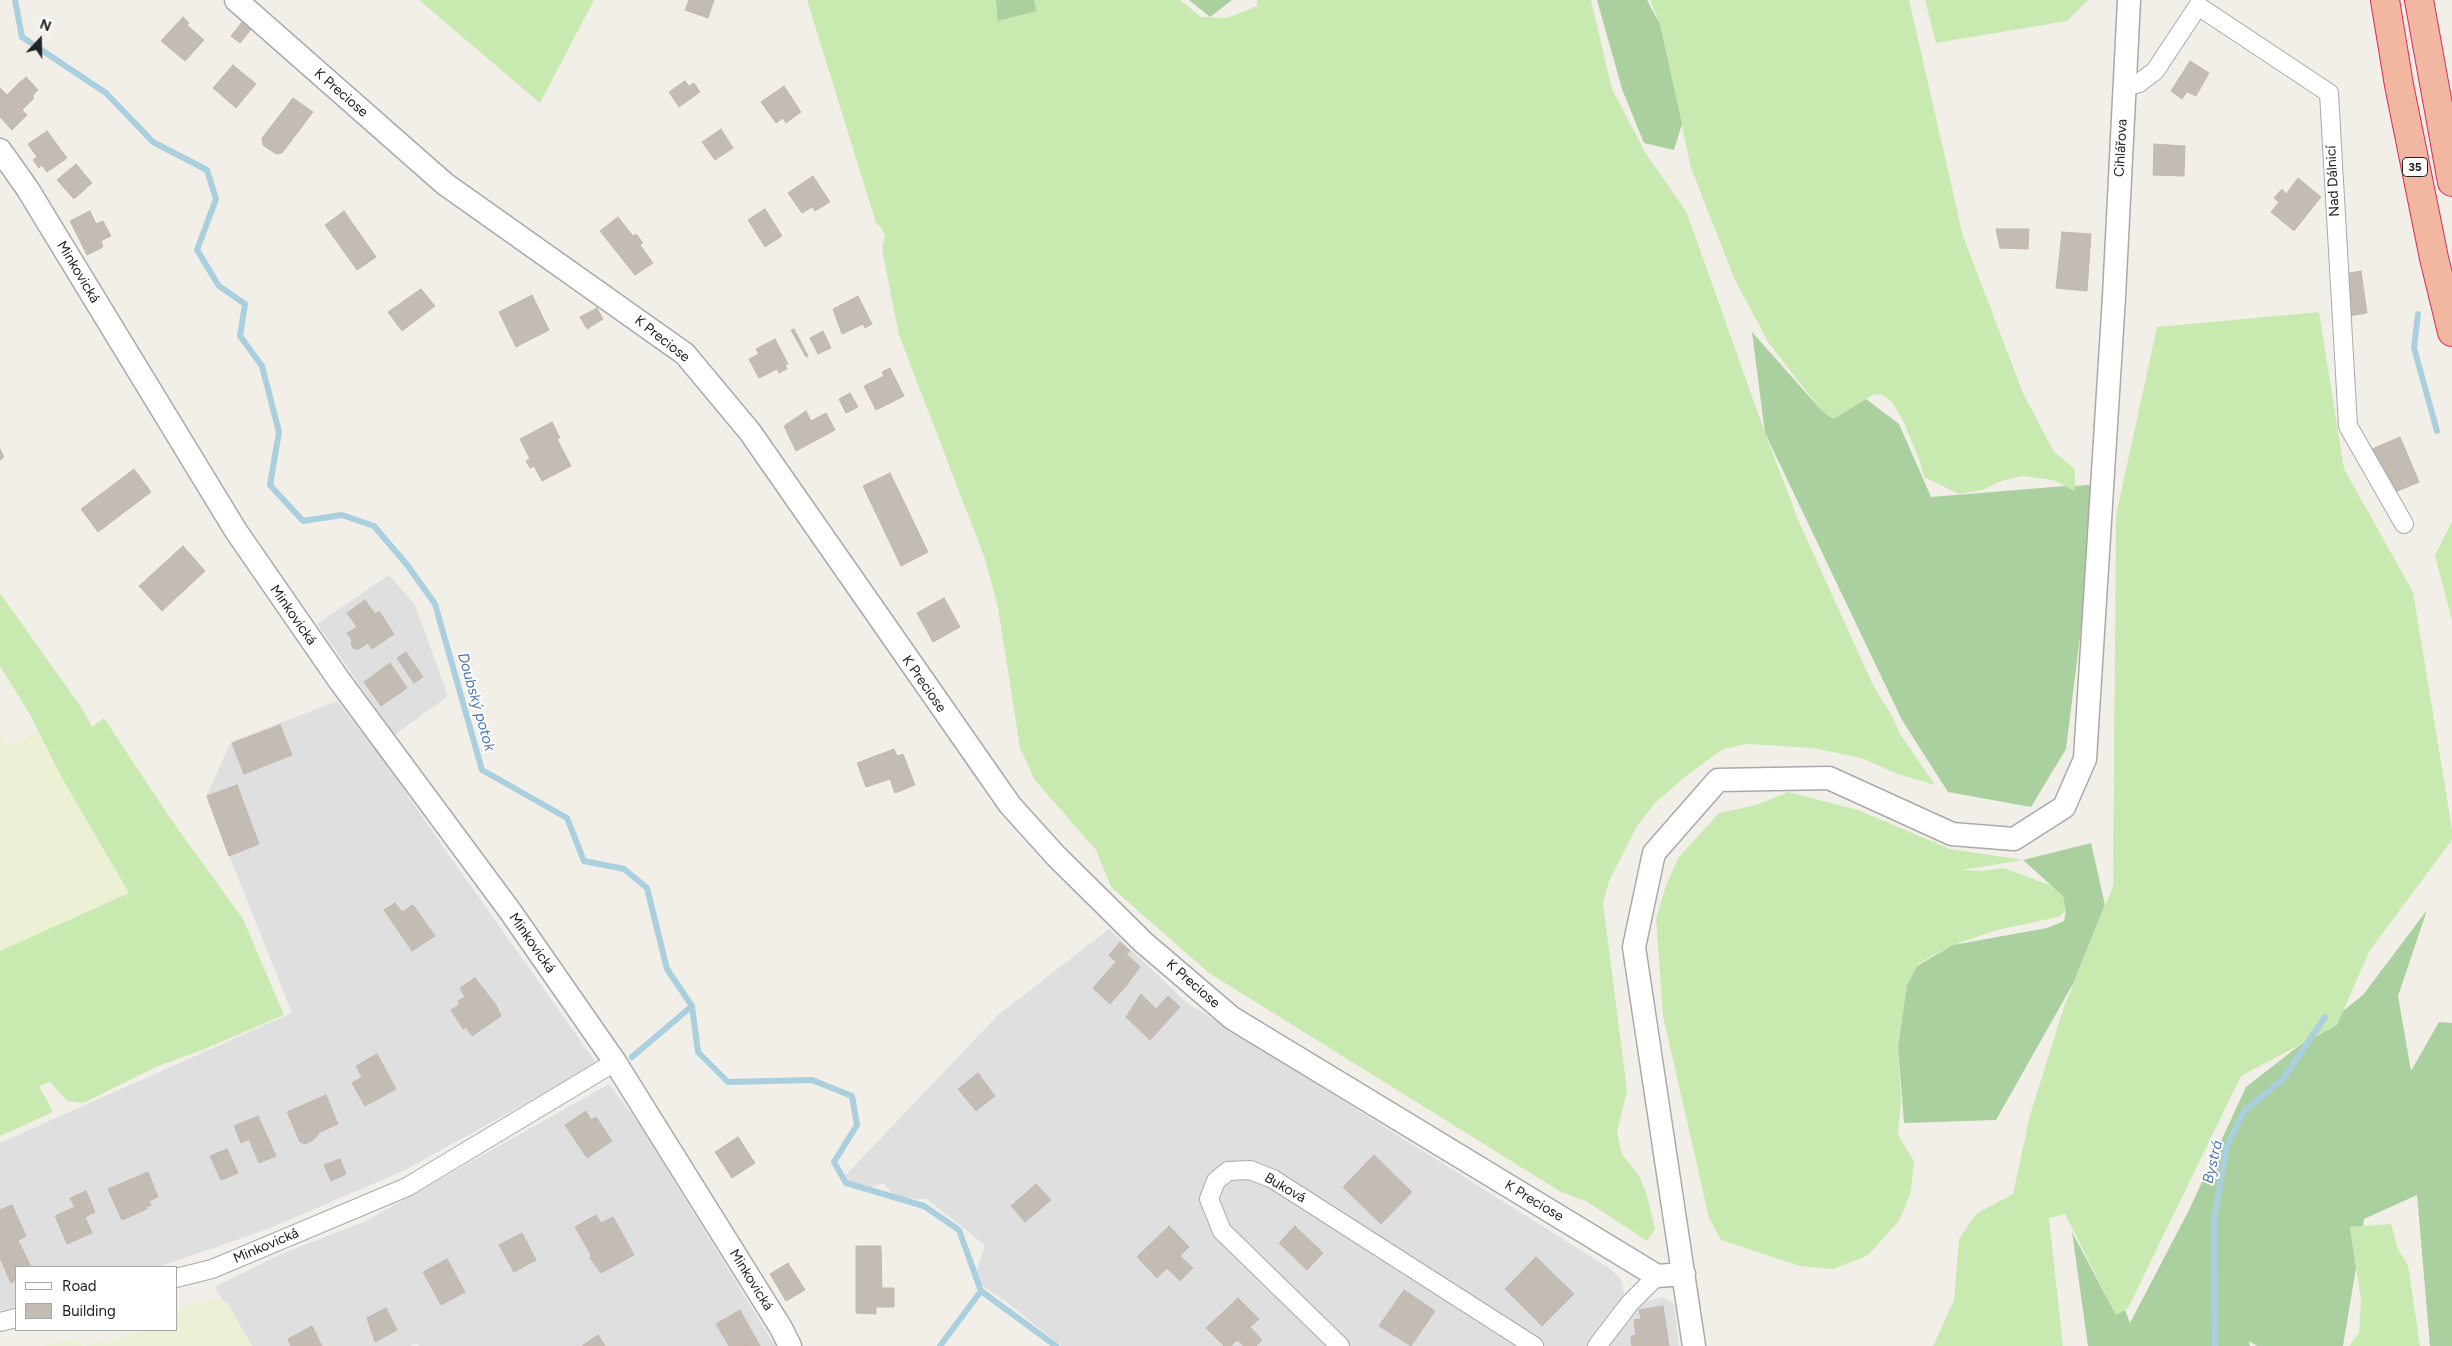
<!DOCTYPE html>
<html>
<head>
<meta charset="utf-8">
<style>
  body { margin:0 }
  #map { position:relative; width:2452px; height:1346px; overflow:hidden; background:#f2efe9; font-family:Figtree,sans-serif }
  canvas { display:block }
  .legend { position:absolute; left:15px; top:1266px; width:162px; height:65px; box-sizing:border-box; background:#fff; border:1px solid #a7a7a7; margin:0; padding:6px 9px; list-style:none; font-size:15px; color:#222 }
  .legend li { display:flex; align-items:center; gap:10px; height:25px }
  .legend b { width:25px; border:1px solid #a7a7a7 }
  .north { position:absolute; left:15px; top:15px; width:50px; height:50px; -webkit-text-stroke:4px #fff; paint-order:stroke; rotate:21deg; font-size:14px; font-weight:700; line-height:20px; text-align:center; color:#222 }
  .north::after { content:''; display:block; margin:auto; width:18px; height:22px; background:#222; clip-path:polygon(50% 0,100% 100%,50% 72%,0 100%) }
</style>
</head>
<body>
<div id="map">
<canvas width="2452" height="1346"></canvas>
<ul class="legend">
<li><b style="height:6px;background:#fff"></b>Road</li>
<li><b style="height:14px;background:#c3bcb5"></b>Building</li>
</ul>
<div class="north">N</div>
</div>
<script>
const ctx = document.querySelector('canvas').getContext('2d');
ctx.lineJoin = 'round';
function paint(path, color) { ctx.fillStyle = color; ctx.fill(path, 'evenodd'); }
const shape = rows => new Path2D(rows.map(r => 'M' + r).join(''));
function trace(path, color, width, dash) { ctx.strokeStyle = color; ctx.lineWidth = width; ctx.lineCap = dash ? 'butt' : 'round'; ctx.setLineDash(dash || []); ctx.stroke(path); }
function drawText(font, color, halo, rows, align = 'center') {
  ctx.font = font + ' Figtree,sans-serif'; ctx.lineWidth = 4; ctx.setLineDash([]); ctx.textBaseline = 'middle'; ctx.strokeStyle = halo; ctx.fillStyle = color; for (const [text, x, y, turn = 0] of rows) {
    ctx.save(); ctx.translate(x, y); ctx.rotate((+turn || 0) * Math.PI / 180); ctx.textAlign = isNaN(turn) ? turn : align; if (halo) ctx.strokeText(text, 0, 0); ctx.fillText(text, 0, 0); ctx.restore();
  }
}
paint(shape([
  [389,575,415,605,448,696,395,735,317,624],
  [337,701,380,755,441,844,597,1064,405,1170,268,1229,158,1267,16,1267,16,1308,0,1311,0,1143,292,1013,206,797,231,742],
  [1109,929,1186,1002,1609,1268,1621,1279,1624,1295,1587,1346,1061,1346,1008,1303,974,1280,985,1245,927,1199,896,1198,883,1183,862,1190,842,1179,998,1015],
  [609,1084,639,1124,775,1346,419,1346,417,1343,410,1346,252,1346,227,1303,223,1301,215,1287,281,1254,366,1221],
  [1662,1297,1674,1303,1679,1346,1609,1346,1639,1304]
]), '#e0dfdf');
paint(shape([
  [37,731,129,893,0,951,0,735,8,747],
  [214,1298,227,1302,252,1346,84,1346,133,1336,143,1330,176,1330,176,1310],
  [76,1339,83,1346,41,1346]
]), '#ecf0d5');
paint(shape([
  [419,0,594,0,540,103],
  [807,0,1180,0,1201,17,1227,18,1257,6,1257,0,1591,0,1612,89,1645,152,1687,213,1765,433,1799,522,1873,685,1892,716,1900,734,1935,785,1898,774,1861,758,1814,748,1747,744,1723,749,1686,776,1655,803,1637,826,1609,881,1603,903,1627,1090,1617,1133,1622,1154,1639,1176,1646,1192,1655,1229,1647,1241,1586,1201,1561,1192,1209,973,1111,887,1096,850,1034,779,1020,748,998,608,985,559,899,335,882,249,885,236,881,227,876,223],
  [1650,0,1909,0,1963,236,2023,393,2054,452,2075,469,2075,491,2053,480,2022,476,2001,481,1983,490,1959,494,1924,477,1919,459,1902,418,1892,402,1882,395,1874,394,1835,419,1822,411,1768,342,1735,280,1691,168,1660,24],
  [1925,0,2088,0,2067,21,1936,43],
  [2319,312,2344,469,2413,592,2452,829,2452,840,2370,950,2337,1025,2241,1076,2128,1308,2116,1315,2065,1214,2049,1218,2063,1346,1933,1346,1954,1300,1959,1239,1976,1214,2013,1194,2030,1115,2063,1010,2113,886,2116,515,2157,327],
  [2452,521,2452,621,2435,555],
  [0,593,83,710,92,727,104,718,170,818,243,919,284,1015,202,1050,156,1067,83,1103,67,1101,50,1082,39,1086,53,1112,0,1136,0,951,129,893,61,776,29,713,0,666],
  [1788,792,1858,810,1950,849,2023,860,1962,870,1981,871,2004,868,2055,887,2063,896,2066,911,2058,917,1997,930,1953,945,1918,964,1907,985,1898,1047,1901,1100,1898,1135,1914,1161,1911,1192,1899,1221,1867,1256,1833,1269,1800,1266,1721,1240,1709,1218,1663,1016,1656,919,1666,885,1679,857,1719,813,1756,805],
  [2391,1224,2398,1249,2408,1265,2420,1346,2349,1346,2359,1333,2361,1300,2350,1227]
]), '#c8eab0');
paint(shape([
  [996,0,1034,0,1036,11,998,21],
  [1189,0,1232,0,1210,17],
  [1597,0,1647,0,1660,24,1682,124,1674,150,1644,143,1622,89],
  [1752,332,1822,411,1834,419,1866,399,1899,424,1931,497,2065,486,2075,491,2075,486,2099,484,2066,749,2031,807,1948,792,1902,720,1765,433],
  [2091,843,2105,905,2074,982,1996,1120,1904,1123,1898,1047,1907,985,1917,966,1953,945,2047,928,2064,921,2066,911,2063,896,2023,860],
  [2427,910,2398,996,2411,1071,2439,1022,2452,1023,2452,1346,2430,1346,2417,1195,2364,1219,2363,1226,2350,1227,2356,1268,2343,1346,2257,1346,2249,1341,2250,1346,2088,1346,2072,1232,2116,1315,2125,1310,2130,1323,2189,1210,2246,1087,2300,1045,2337,1025,2343,1011,2363,995]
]), '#a9d09e');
trace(shape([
  [15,0,22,37,106,93,153,142,207,170,216,199,197,250,219,286,245,304,240,336,262,366,279,432,270,485,303,521,342,515,374,526,408,566,435,604,482,770,567,818,584,861,624,869,647,888,667,969,692,1006,698,1052,728,1082,812,1080,852,1096,857,1125,834,1162,846,1183,924,1206,959,1230,981,1291,1056,1346],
  [2418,314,2414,348,2437,431],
  [632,1057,692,1006],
  [940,1346,981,1291],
  [2215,1346,2214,1220,2226,1148,2244,1111,2283,1079,2325,1017]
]), '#aacfde', 6);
const building = shape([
  [689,0,714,0,708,18,685,10,689,0],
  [183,17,189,23,187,25,204,40,185,61,161,41,183,17],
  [242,22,252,28,240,43,231,36,242,22],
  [2190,61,2209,73,2196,96,2187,92,2182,99,2171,91,2190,61],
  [233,65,256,84,236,108,213,88,233,65],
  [26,77,38,90,32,96,19,83,26,77],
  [685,81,689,86,694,83,700,92,679,107,669,92,685,81],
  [19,83,34,98,22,110,7,95,19,83],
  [784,86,801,112,786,123,783,118,776,123,761,102,784,86],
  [0,88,7,95,0,102,0,88],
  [7,95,15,103,0,117,0,102,7,95],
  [293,98,313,112,282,153,276,154,263,145,262,138,293,98],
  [15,103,27,115,12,130,0,117,15,103],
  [721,129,733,148,715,160,702,142,721,129],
  [47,131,67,158,47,172,42,165,39,168,33,160,37,157,28,144,47,131],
  [2154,144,2185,146,2184,176,2153,175,2154,144],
  [76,164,92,183,74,199,57,180,76,164],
  [813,176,830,202,815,211,812,207,802,213,788,193,813,176],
  [2298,178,2321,197,2294,231,2271,212,2279,202,2274,198,2282,189,2286,194,2298,178],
  [765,209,782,236,765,247,748,220,765,209],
  [90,211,96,224,103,221,111,236,101,241,103,247,87,255,70,221,90,211],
  [344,211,376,257,357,270,325,225,344,211],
  [618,217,633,236,636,234,643,243,640,245,653,263,635,275,600,231,618,217],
  [1996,229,2029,229,2028,249,2000,248,1996,229],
  [2062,232,2091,234,2087,291,2056,288,2062,232],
  [2361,271,2367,313,2349,316,2344,274,2361,271],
  [421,289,435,306,402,331,388,312,421,289],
  [532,295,549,330,516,347,499,312,532,295],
  [858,296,872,324,865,328,863,324,842,334,833,309,858,296],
  [597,308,603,319,587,329,580,317,597,308],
  [794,329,808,356,806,357,791,330,794,329],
  [823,331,831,348,818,354,810,338,823,331],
  [775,339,788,364,785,365,787,369,779,373,777,369,759,378,749,359,759,354,756,349,775,339],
  [890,368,904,396,876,410,864,386,884,376,882,372,890,368],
  [850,393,858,407,846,413,839,399,850,393],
  [806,411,811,421,826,413,835,430,796,451,784,426,806,411],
  [552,422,560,438,557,439,571,466,542,481,534,466,530,468,526,461,530,459,520,439,552,422],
  [2400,437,2419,482,2393,493,2372,449,2400,437],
  [0,449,4,457,0,460,0,449],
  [134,469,151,492,98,532,81,509,134,469],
  [890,473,928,552,901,566,863,486,890,473],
  [183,546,205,571,162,611,139,586,183,546],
  [944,598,960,627,933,642,917,613,944,598],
  [365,600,375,614,379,611,394,634,372,649,368,643,359,649,354,649,351,644,352,640,347,633,357,627,347,613,365,600],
  [406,652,423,677,414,683,397,658,406,652],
  [390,663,407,688,381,706,364,682,390,663],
  [280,725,292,755,244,774,232,743,280,725],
  [894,749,897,756,903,754,915,785,895,793,890,779,866,787,857,763,894,749],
  [237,785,259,844,229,856,207,796,237,785],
  [395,903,402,912,413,905,435,936,412,951,384,910,395,903],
  [1120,942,1130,951,1126,954,1140,967,1126,986,1110,1004,1093,988,1116,962,1109,955,1120,942],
  [475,978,496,1005,501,1016,472,1036,466,1027,463,1029,451,1010,460,1004,458,1001,465,997,460,988,475,978],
  [1141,994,1156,1009,1168,996,1180,1007,1150,1040,1126,1017,1141,994],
  [377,1054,396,1089,365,1106,352,1083,362,1077,356,1066,377,1054],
  [978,1073,995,1096,976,1111,958,1089,978,1073],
  [326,1095,338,1124,320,1132,313,1140,305,1144,300,1142,287,1112,326,1095],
  [586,1111,591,1120,596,1117,612,1141,587,1158,565,1125,586,1111],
  [258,1116,276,1156,259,1163,249,1139,241,1143,234,1126,258,1116],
  [738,1137,755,1163,732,1178,715,1152,738,1137],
  [227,1149,238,1173,221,1180,210,1156,227,1149],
  [1374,1155,1412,1192,1381,1224,1343,1187,1374,1155],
  [340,1159,346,1174,331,1181,324,1165,340,1159],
  [148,1172,158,1197,149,1201,151,1205,146,1207,147,1209,122,1220,108,1189,148,1172],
  [1036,1184,1051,1200,1025,1222,1011,1206,1036,1184],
  [86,1191,95,1212,85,1217,92,1233,67,1244,55,1216,75,1207,70,1198,86,1191],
  [12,1205,26,1236,18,1240,31,1267,16,1267,16,1280,11,1283,0,1258,0,1210,12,1205],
  [596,1215,601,1223,613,1217,634,1255,601,1273,590,1258,591,1255,575,1227,596,1215],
  [1169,1226,1189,1247,1180,1256,1193,1268,1180,1281,1167,1268,1157,1278,1137,1257,1169,1226],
  [1295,1226,1323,1253,1307,1270,1279,1243,1295,1226],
  [522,1233,536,1260,514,1272,499,1245,522,1233],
  [856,1246,881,1246,882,1288,894,1288,894,1307,876,1307,876,1314,856,1313,856,1246],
  [1536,1257,1574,1294,1542,1326,1505,1289,1536,1257],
  [447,1259,465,1292,441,1305,423,1272,447,1259],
  [788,1263,805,1290,786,1301,770,1274,788,1263],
  [1404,1290,1435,1311,1411,1346,1379,1326,1404,1290],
  [1238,1298,1259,1319,1250,1327,1262,1340,1256,1346,1244,1346,1237,1340,1231,1346,1224,1346,1206,1328,1238,1298],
  [1663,1306,1669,1346,1632,1346,1631,1336,1636,1335,1634,1320,1641,1319,1639,1310,1663,1306],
  [386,1308,397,1330,375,1342,367,1318,386,1308],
  [740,1310,756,1339,744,1346,729,1346,716,1324,740,1310],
  [312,1326,322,1346,291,1346,288,1339,312,1326],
  [598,1335,605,1346,582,1346,598,1335],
  [756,1339,760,1346,744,1346,756,1339]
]);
paint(building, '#c3bcb5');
trace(building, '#c4b8ab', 1);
const minor = shape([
  [2124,87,2139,83,2155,71,2198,6,2329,93,2348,426,2404,524],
  [176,1278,212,1269,407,1187,615,1062],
  [0,1322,16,1318],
  [1340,1346,1222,1231,1209,1199,1216,1181,1228,1171,1250,1170,1273,1179,1534,1346],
  [1597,1346,1630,1303,1657,1276]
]);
const tertiary = shape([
  [236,0,445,184,685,354,750,432,1010,805,1056,856,1143,942,1232,1018,1657,1276,1684,1274],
  [0,150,27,188,236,531,339,680,510,911,615,1062,781,1328,790,1346],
  [1694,1346,1634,947,1654,853,1718,780,1829,778,1952,834,2014,839,2064,807,2085,759,2114,297,2129,0]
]);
const trunk = shape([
  [2385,0,2399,85,2434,258,2452,332],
  [2419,0,2452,182]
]);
trace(minor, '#a9a9a9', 20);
trace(tertiary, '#a9a9a9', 25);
trace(trunk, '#db2b5a', 30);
trace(minor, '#fff', 18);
trace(tertiary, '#fff', 22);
trace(trunk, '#f1b7a0', 28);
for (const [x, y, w] of [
  [2415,167,25]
]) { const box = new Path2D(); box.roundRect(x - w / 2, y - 9.5, w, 19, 4); ctx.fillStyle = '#fff'; ctx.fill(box); trace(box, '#222', 1); }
drawText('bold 12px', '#222', null, [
  ["35",2415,167]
]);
drawText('14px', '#222', '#fff', [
  ["K Preciose",341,93,41],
  ["Cihlářova",2121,148,-87],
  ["Nad Dálnicí",2333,181,-93],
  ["Minkovická",78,272,59],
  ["K Preciose",662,339,38],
  ["Minkovická",293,615,55],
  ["K Preciose",924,684,55],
  ["Minkovická",532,943,55],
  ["K Preciose",1193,984,41],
  ["Buková",1285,1188,30],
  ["K Preciose",1534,1201,31],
  ["Minkovická",266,1246,-23],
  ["Minkovická",751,1280,58]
]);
drawText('italic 15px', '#4d78b2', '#fff', [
  ["Doubský potok",476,702,74],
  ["Bystrá",2213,1162,-77]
]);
</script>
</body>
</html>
